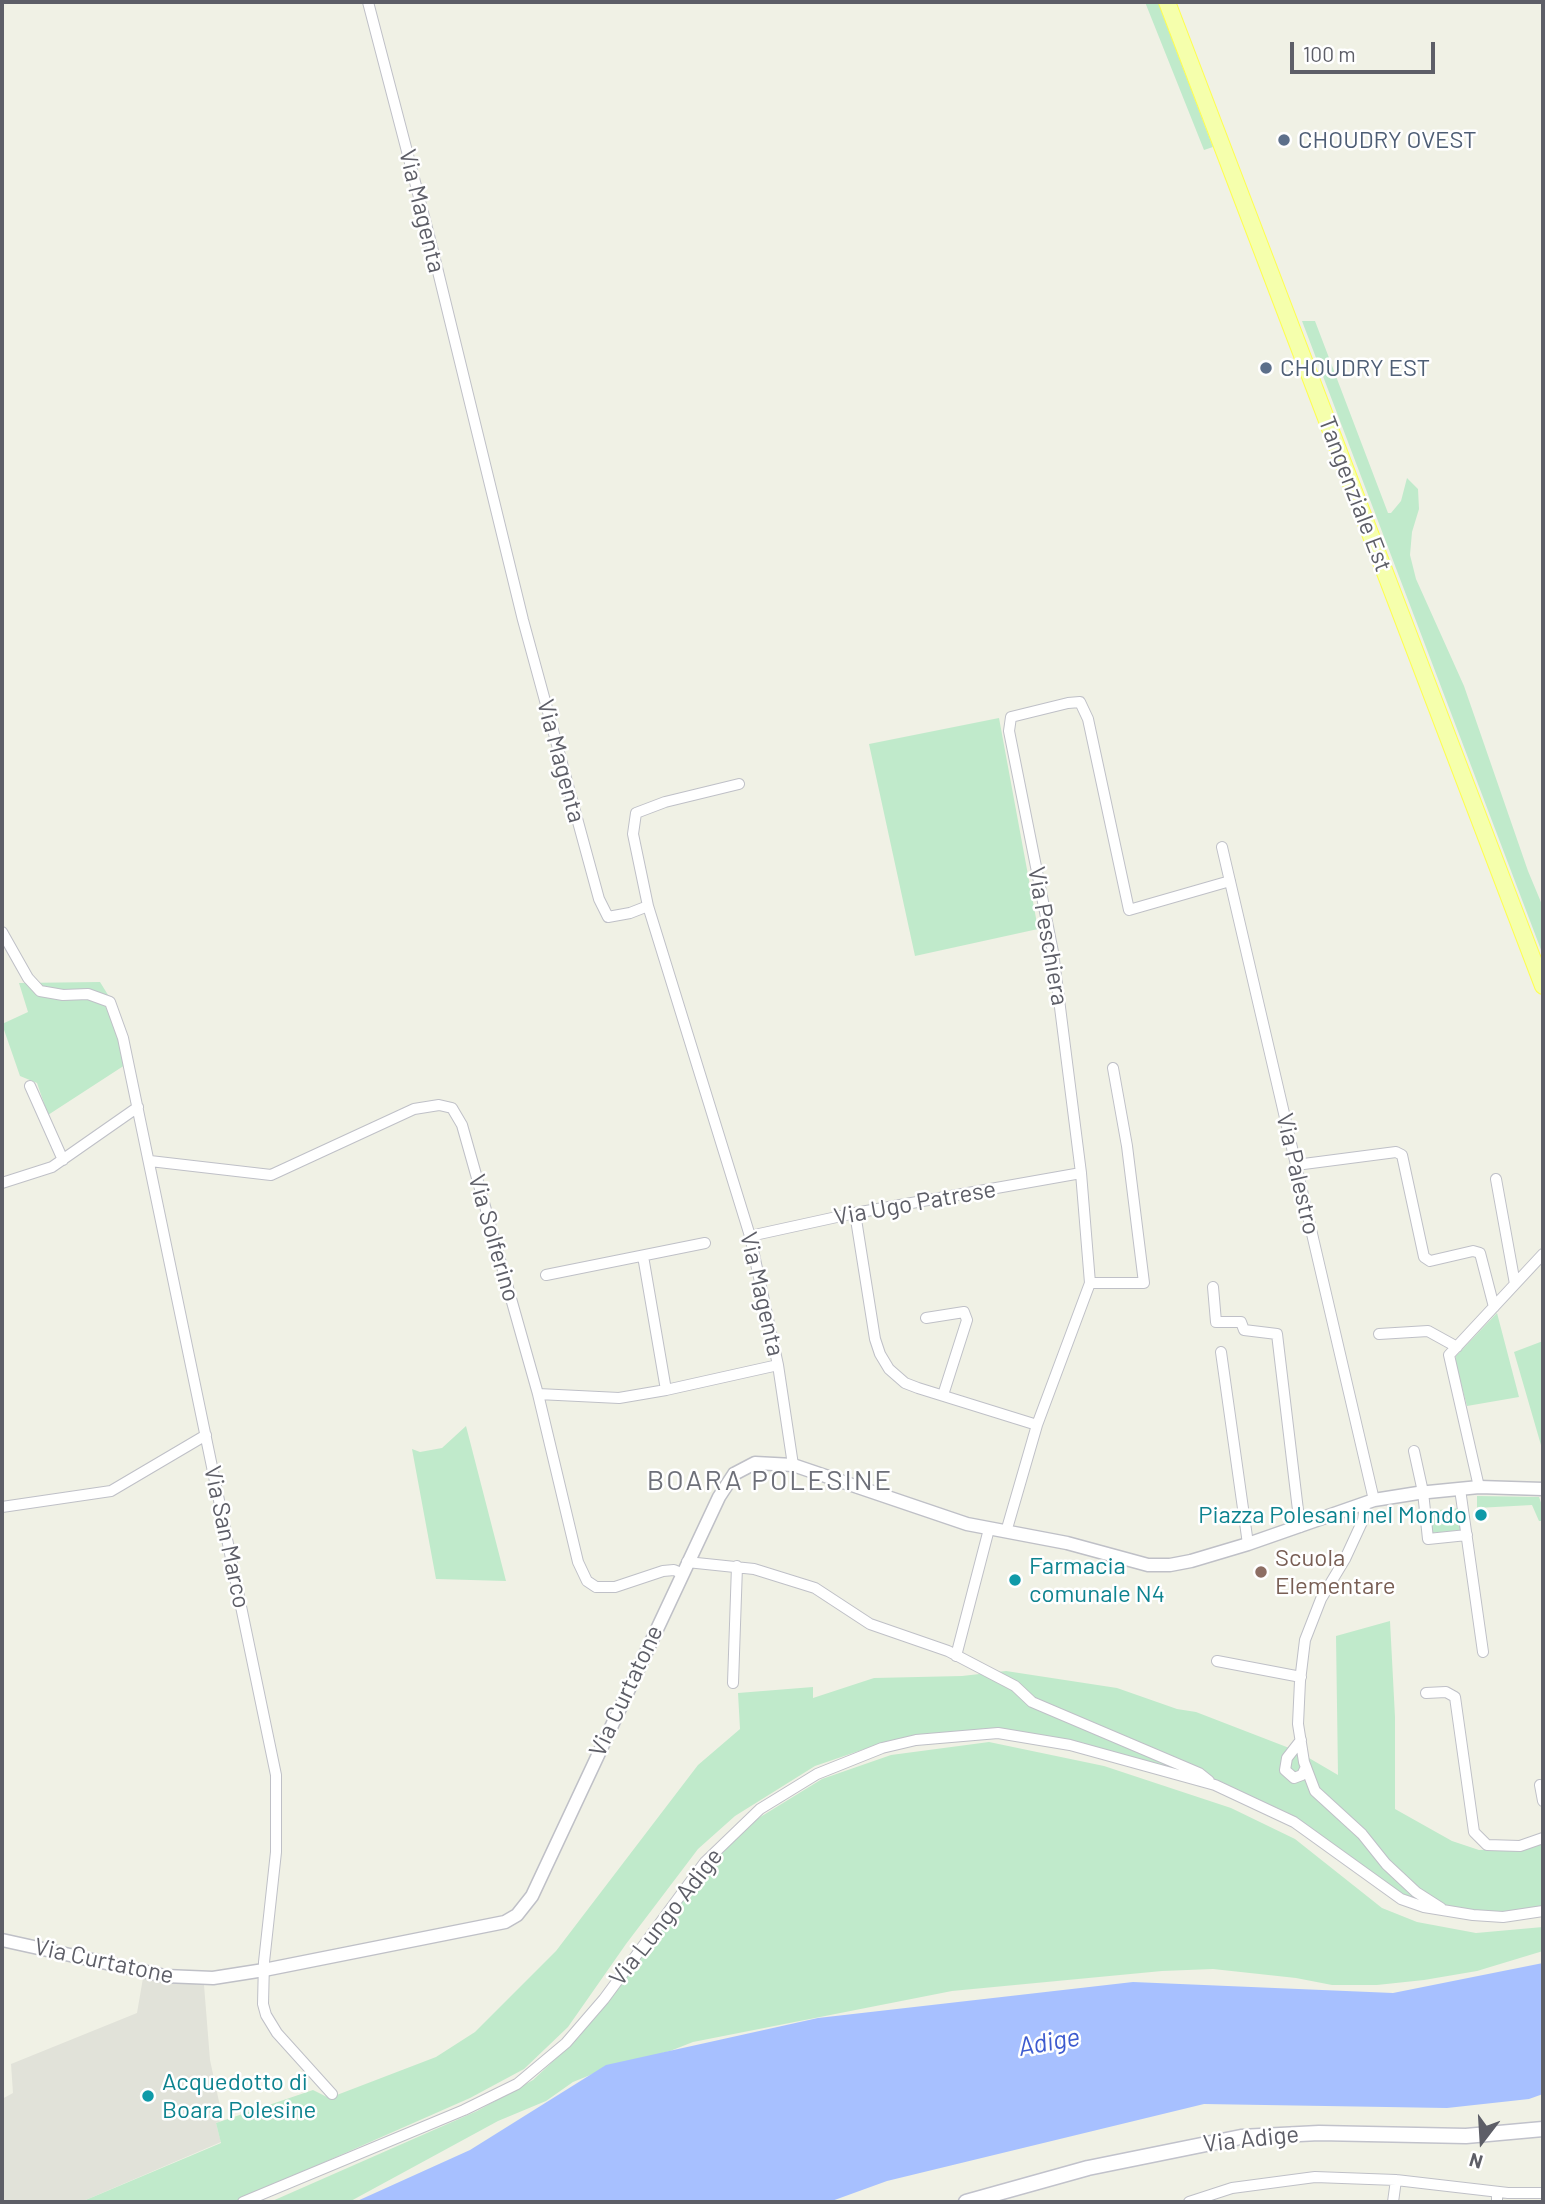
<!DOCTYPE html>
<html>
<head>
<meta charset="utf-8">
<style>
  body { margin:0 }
  #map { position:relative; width:1545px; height:2204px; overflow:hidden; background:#f0f1e5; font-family:Barlow,sans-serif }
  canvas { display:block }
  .frame { position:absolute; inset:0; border:4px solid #5d5e67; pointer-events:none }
  .north { position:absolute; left:1447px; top:2106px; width:70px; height:70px; -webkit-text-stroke:5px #fff; paint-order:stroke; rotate:197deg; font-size:19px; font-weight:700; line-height:28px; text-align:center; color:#5d5e67 }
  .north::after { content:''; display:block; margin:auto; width:24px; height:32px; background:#5d5e67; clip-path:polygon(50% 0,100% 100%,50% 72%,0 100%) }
  .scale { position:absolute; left:1290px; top:42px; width:145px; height:32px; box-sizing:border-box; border:4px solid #5d5e67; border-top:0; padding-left:9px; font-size:21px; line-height:24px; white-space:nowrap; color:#5d5e67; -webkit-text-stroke:5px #fff; paint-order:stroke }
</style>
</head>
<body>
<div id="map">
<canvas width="1545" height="2204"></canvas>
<div class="frame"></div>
<div class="north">N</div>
<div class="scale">100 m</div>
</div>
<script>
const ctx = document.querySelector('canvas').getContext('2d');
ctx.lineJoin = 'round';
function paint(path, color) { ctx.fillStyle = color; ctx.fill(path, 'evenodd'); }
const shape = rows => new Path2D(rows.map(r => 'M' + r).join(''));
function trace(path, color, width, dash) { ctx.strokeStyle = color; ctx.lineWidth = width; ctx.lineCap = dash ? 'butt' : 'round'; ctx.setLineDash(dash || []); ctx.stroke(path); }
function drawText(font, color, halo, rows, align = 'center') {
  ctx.font = font + ' Barlow,sans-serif'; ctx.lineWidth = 5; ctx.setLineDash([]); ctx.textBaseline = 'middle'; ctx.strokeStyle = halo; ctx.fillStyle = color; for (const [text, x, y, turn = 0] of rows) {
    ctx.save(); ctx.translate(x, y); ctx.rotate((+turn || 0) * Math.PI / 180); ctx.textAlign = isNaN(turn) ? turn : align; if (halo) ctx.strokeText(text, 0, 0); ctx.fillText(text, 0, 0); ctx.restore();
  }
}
paint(shape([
  [143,1978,204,1985,210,2060,223,2120,216,2123,221,2142,81,2202,2,2202,2,2099,13,2093,11,2064,137,2013]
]), '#e1e2d9');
paint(shape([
  [1145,2,1158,2,1213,147,1204,150],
  [1302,321,1315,321,1388,513,1391,513,1401,501,1407,478,1418,489,1419,509,1412,532,1410,555,1416,579,1464,686,1528,871,1543,907,1543,955],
  [999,718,1038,929,915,956,869,744],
  [100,982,113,1003,125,1065,48,1115,37,1083,20,1076,2,1024,28,1012,19,983],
  [1497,1313,1519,1397,1467,1406,1455,1361,1456,1356],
  [1543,1341,1543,1452,1514,1352],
  [466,1426,506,1581,436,1579,412,1449,420,1452,442,1448],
  [1477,1496,1539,1497,1543,1508,1543,1521,1539,1521,1532,1505,1477,1508],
  [1460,1508,1461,1530,1432,1533,1428,1511],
  [1390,1621,1395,1717,1395,1809,1452,1841,1479,1850,1520,1849,1543,1842,1543,1913,1476,1918,1422,1909,1302,1827,1237,1794,1108,1752,989,1728,888,1741,815,1766,735,1816,698,1849,626,1944,568,2027,524,2069,470,2098,234,2202,81,2202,221,2143,216,2123,313,2090,329,2098,436,2057,475,2032,556,1951,698,1765,740,1729,738,1693,813,1687,813,1698,874,1678,962,1676,1006,1671,1117,1688,1177,1709,1196,1712,1297,1751,1338,1775,1336,1636],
  [989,1742,1104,1766,1231,1808,1295,1839,1382,1908,1417,1922,1476,1933,1543,1927,1543,1951,1477,1971,1424,1980,1377,1985,1332,1985,1296,1978,1213,1969,1162,1971,952,1991,693,2042,670,2051,605,2069,573,2082,546,2101,498,2121,349,2202,270,2202,477,2111,533,2080,579,2037,637,1953,708,1859,744,1827,822,1779,891,1755]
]), '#c0eacb');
paint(shape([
  [1543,1963,1543,2094,1529,2099,1447,2108,1204,2104,887,2181,829,2202,355,2202,470,2150,606,2065,818,2018,1133,1982,1393,1993]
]), '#a7c0ff');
const minor = shape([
  [368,2,432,247,523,620,599,899,608,917,630,913,648,906,750,1236,778,1365,793,1465],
  [1222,847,1374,1500],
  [648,906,633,834,636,813,665,802,739,784],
  [2,932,28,978,40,991,63,995,88,994,110,1002,123,1038,276,1775,276,1852,264,1962,263,2004,266,2015,277,2033,332,2094],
  [30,1086,63,1160],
  [150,1161,271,1175,414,1109,439,1105,452,1108,462,1125,538,1394,578,1562,587,1581,596,1587,615,1587,663,1571,674,1570,681,1573],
  [1296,1165,1396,1152,1402,1155,1424,1257,1430,1261,1473,1251,1480,1253,1494,1307],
  [1496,1179,1515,1284],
  [2,1183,52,1167,138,1107],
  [855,1213,875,1339,880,1354,889,1369,905,1383,918,1388,1037,1425],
  [750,1236,855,1213,1081,1173],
  [643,1256,666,1390],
  [546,1275,705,1243],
  [1090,1283,1144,1283,1127,1146,1113,1068],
  [1213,1287,1216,1322,1241,1322,1244,1330,1277,1334,1300,1527],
  [926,1318,964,1312,967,1320,943,1395],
  [1379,1334,1428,1331,1457,1347],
  [1221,1352,1248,1544],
  [538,1394,619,1398,666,1390,778,1365],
  [1414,1451,1423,1492,1428,1539,1467,1535],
  [1479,1487,1449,1355,1543,1254],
  [1460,1489,1483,1652],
  [1365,1504,1363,1520,1345,1559,1321,1599,1305,1640,1300,1681,1298,1724,1304,1762,1315,1791,1362,1834,1386,1864,1416,1892,1441,1908],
  [2,1507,111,1491,206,1435],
  [1006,1532,1037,1425,1090,1283,1081,1173,1053,952,1009,731,1011,717,1068,703,1080,702,1088,719,1129,910,1230,881],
  [687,1562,754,1569,815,1588,870,1624,948,1651,1015,1686,1032,1702,1199,1773,1209,1781],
  [956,1656,989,1529],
  [1217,1661,1301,1677],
  [733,1683,737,1566],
  [1426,1693,1446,1692,1455,1697,1474,1832,1487,1845,1520,1846,1543,1838],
  [1301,1740,1287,1758,1285,1770,1294,1778,1302,1775,1306,1767],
  [1540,1785,1543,1801],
  [243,2202,464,2110,517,2084,566,2043,604,1999,705,1862,760,1809,817,1774,882,1748,916,1740,998,1733,1070,1745,1215,1785,1294,1822,1401,1899,1424,1907,1473,1915,1503,1917,1543,1911],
  [1189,2202,1232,2188,1315,2177,1396,2180,1508,2193,1543,2193],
  [1393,2202,1396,2180],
  [1497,2202,1497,2192]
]);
const tertiary = shape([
  [2,1940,165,1976,213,1978,264,1970,505,1922,517,1915,532,1896,719,1497,734,1474,755,1463,793,1465,967,1524,1067,1543,1148,1565,1170,1565,1191,1561,1248,1544,1374,1500,1418,1493,1479,1487,1543,1489]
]);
const secondary = shape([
  [966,2202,1088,2168,1241,2137,1319,2133,1466,2136,1543,2129]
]);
const primary = shape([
  [1167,2,1543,986]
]);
trace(minor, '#bfc0c7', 12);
trace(tertiary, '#bfc0c7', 15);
trace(secondary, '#c1c2cb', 17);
trace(primary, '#fefe50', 18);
trace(minor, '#fff', 10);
trace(tertiary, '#fff', 12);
trace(secondary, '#fff', 14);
trace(primary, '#f5ffac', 16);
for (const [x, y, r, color] of [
  [1284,140,7,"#5c6f8a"],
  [1266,368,7,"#5c6f8a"],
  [1481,1515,7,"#0f9aa8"],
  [1261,1572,7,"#8d6e63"],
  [1015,1580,7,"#0f9aa8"],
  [148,2096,7,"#0f9aa8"]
]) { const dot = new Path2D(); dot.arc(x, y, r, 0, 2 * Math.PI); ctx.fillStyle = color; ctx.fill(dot); trace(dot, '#fff', 2.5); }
drawText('24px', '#4e5e75', '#fff', [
  ["CHOUDRY OVEST",1298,140],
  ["CHOUDRY EST",1280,368]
], 'left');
drawText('24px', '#5d5e67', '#fff', [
  ["Via Magenta",422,211,76],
  ["Tangenziale Est",1355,494,69],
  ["Via Magenta",561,761,75],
  ["Via Peschiera",1048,936,80],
  ["Via Palestro",1298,1174,77],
  ["Via Ugo Patrese",915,1203,-10],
  ["Via Solferino",494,1238,74],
  ["Via Magenta",762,1294,77],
  ["Via San Marco",227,1537,78],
  ["Via Curtatone",626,1691,-65],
  ["Via Lungo Adige",666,1917,-52],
  ["Via Curtatone",104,1961,12],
  ["Via Adige",1251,2139,-6]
]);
drawText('24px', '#0d838f', '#fff', [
  ["Piazza Polesani nel Mondo",1467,1515,"right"],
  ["Farmacia",1029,1566],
  ["comunale N4",1029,1594],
  ["Acquedotto di",162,2082],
  ["Boara Polesine",162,2110]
], 'left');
drawText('24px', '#785e54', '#fff', [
  ["Scuola",1275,1558],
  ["Elementare",1275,1586]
], 'left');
drawText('italic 26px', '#3d5bcf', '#fff', [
  ["Adige",1049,2042,-10]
]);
ctx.letterSpacing = '2px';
drawText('28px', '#6e7079', '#fff', [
  ["BOARA POLESINE",770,1481]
]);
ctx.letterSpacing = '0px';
</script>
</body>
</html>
